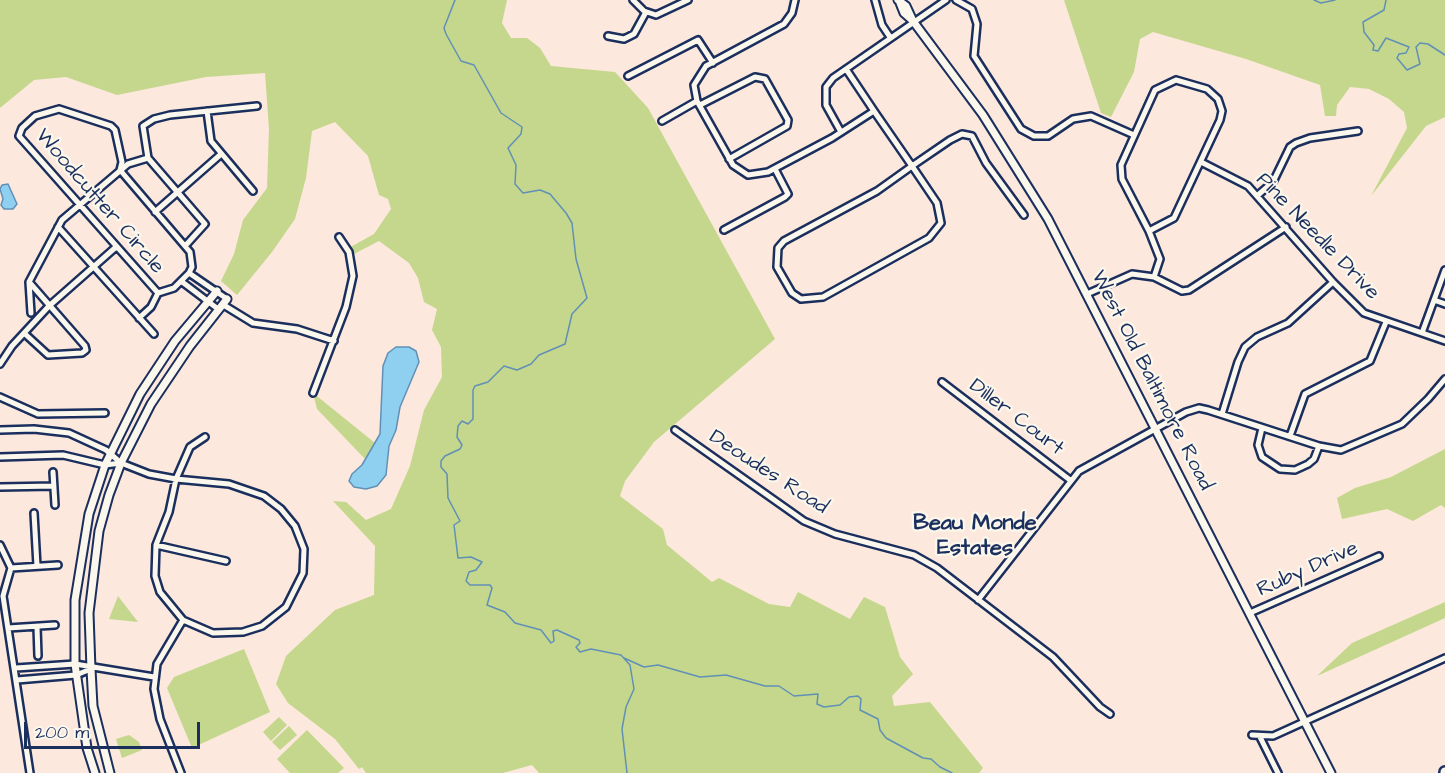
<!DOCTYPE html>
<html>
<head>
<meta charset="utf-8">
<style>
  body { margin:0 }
  #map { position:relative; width:1445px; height:773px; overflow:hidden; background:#fce8dc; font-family:"Architects Daughter",sans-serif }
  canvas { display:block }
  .scale { position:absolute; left:24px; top:722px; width:176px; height:27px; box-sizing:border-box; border:3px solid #1b2f5e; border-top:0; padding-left:8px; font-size:18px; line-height:21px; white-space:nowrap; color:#1b2f5e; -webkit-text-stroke:4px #fbf7ec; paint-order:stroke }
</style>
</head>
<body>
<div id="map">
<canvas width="1445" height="773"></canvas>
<div class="scale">200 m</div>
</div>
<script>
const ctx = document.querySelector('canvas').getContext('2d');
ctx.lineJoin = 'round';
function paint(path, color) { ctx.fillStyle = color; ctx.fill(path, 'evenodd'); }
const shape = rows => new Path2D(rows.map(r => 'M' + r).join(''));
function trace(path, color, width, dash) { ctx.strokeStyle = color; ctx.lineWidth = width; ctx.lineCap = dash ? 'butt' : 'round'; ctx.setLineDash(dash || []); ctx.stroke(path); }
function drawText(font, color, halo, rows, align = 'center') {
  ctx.font = font + ' "Architects Daughter",sans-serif'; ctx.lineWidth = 4.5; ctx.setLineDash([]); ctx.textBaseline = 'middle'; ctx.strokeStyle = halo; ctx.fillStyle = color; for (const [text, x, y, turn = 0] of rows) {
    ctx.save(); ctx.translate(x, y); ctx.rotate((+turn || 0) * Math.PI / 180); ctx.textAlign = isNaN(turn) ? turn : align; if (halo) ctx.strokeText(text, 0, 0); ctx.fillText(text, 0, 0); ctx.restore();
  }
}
paint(shape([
  [0,0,507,0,502,23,511,38,527,38,540,48,551,66,615,72,648,108,775,339,654,442,625,481,620,496,663,529,667,545,712,582,719,578,769,604,790,607,798,592,850,619,864,597,885,607,900,657,913,674,892,696,894,706,930,702,983,768,979,773,539,773,532,765,503,773,366,773,362,767,359,769,335,739,288,703,276,684,286,656,335,610,374,595,375,546,333,501,346,502,366,520,391,509,410,466,424,410,442,377,441,347,432,330,437,309,424,302,418,278,409,263,379,241,350,256,347,249,374,234,391,209,388,199,379,195,368,156,335,122,312,131,306,178,295,219,272,252,237,295,221,281,234,254,243,220,267,188,269,129,265,73,206,77,117,95,66,77,34,80,0,108],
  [1064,0,1445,0,1445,117,1426,126,1371,196,1407,128,1404,112,1389,99,1369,89,1350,87,1337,105,1336,116,1325,116,1320,85,1246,59,1153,32,1140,39,1134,72,1111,117,1101,113],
  [313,393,375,443,366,460,317,409],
  [1445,449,1445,508,1441,505,1413,521,1387,509,1342,519,1337,498,1355,488,1391,477],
  [118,596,138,622,109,619],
  [1445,602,1445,618,1317,676,1352,643],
  [244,649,270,712,192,748,167,688,174,677],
  [279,717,287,725,271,741,263,732],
  [289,726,297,735,280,750,272,742],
  [307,730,344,768,338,773,290,773,277,759],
  [129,735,139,742,142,750,122,758,116,739]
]), '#c4d78c');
const water = shape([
  [8,184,17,204,13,209,4,209,1,205,3,199,0,189,2,185,8,184],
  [396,347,409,347,416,351,419,362,400,407,396,430,389,446,386,475,377,486,366,489,354,487,349,481,352,474,362,465,380,434,383,366,388,353,396,347]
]);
paint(water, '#8fd0f0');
trace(water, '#6190b6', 1.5);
trace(shape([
  [455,0,444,28,446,34,461,61,474,65,501,113,522,127,521,134,508,148,516,165,515,184,523,193,540,190,550,194,566,213,572,223,576,259,587,298,572,314,565,344,539,355,531,364,517,370,504,366,488,382,475,386,473,390,473,419,468,424,462,421,458,426,457,437,462,445,460,449,445,456,441,461,441,467,447,474,448,498,460,521,454,525,458,558,471,557,482,562,476,570,469,572,466,581,470,585,490,585,492,588,487,605,505,612,515,623,541,630,551,643,554,641,553,631,557,630,579,640,580,643,576,647,580,652,591,649,621,655,630,665,634,689,626,707,622,729,627,773],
  [1314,0,1321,3,1335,0],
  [1386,0,1384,10,1363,22,1364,32,1374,45,1373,50,1378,51,1386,38,1409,47,1406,53,1399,54,1397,58,1407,70,1420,64,1416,47,1420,43,1428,44,1445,55],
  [624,658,644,667,658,665,700,677,726,675,765,686,779,686,794,696,818,694,817,704,824,707,840,705,849,697,858,696,861,699,860,710,878,719,880,730,886,738,923,758,931,759,940,767,952,773]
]), '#6190b6', 1.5);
const minor = shape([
  [633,0,644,11,656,15,688,0],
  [795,0,792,13,784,24,706,66,694,85,697,101,733,165,748,175,768,172,832,138,874,111],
  [875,0,882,25,890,37],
  [956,0,972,9,977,24,974,56,1021,129,1034,136,1048,136,1073,119,1091,116,1134,135],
  [608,36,624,39,634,34,646,12],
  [846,69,874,111,912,166,937,203,941,223,929,238,823,297,801,299,792,293,777,267,778,248,784,241,877,191,912,166,950,140,962,134,972,136,986,163,1024,215],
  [628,76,698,40,713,63],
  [1176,80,1207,89,1218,99,1222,111,1220,120,1174,218,1149,231,1122,179,1121,165,1155,90,1176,80],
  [700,105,755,77,765,79,788,120,787,126,729,159],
  [59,109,111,126,115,130,122,162,120,170,190,252,192,267,189,273,174,288,158,293,19,136,22,128,35,116,59,109],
  [207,111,211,141,253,191],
  [662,121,697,101],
  [841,132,826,105,826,87,833,78,946,0],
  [1201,162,1248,186,1333,282,1364,313,1445,341],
  [1258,195,1273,182,1290,147,1296,143,1310,138,1358,131],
  [155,212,220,155],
  [58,227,154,334],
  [724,230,785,197,788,194,775,169],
  [1149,231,1160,259,1154,277],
  [186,245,205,224,148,158,143,126,154,119,170,115,257,106],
  [189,273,227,299],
  [181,281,218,309],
  [1087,294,1132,274,1154,277,1182,291,1189,290,1286,227],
  [1434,300,1445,304],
  [222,304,253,323,297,329,334,341],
  [31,313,29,282,62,220,128,164,148,158],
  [139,318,151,307,158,293],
  [24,333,48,355,82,353,86,350,85,346,30,283],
  [1422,333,1445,270],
  [0,364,12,346,49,306,116,247],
  [942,382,1070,480],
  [313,393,346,307,353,276,349,252,339,237],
  [0,397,38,414,105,413],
  [1222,414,1238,362,1245,347,1257,337,1288,323,1333,282],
  [1262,428,1258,445,1262,457,1280,469,1295,470,1308,464,1314,459,1319,446],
  [0,430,34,429,69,433,106,450,121,463,149,474,176,479,229,484,264,496,281,509,295,526,304,549,303,573,286,607,262,626,243,632,213,633,183,620,160,592,155,576,156,545,169,512,176,479,190,447,205,437],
  [675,430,804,521,835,534,914,555,937,568,1053,657,1100,707,1110,714],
  [1290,436,1305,394,1370,361,1386,322],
  [0,457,63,455,105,465,121,463],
  [53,472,55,505],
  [0,487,54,486],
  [34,513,37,566],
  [0,545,11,568,3,596,30,773],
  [156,545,226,561],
  [11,568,58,565],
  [978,600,1079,471,1186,412,1199,408,1208,410,1319,446,1341,450,1402,424,1428,399,1445,379],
  [1250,613,1379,556],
  [37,627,38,656],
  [8,628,55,625],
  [16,668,75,664,154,677],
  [17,680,76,675,91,669],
  [1252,735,1273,736,1445,658],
  [1260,737,1278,773],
  [181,773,160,719,154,689,157,664,183,620]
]);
const tertiary = shape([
  [898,0,906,6,912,19],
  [900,3,904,13,913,21,983,115,1048,219,1331,773],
  [95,773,87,748,75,664,75,600,89,514,105,465,140,394,175,341,217,291],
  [110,773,93,706,91,669,89,613,99,531,109,495,121,463,151,404,190,346,227,299]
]);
const primary = shape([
  [1445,773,1445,772]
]);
trace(minor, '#1b2f5e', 10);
trace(tertiary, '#1b2f5e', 11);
trace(primary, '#1b2f5e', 14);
trace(minor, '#fbf7ec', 5);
trace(tertiary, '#fbf7ec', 7);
trace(primary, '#fbf7ec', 9);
drawText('21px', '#1b2f5e', '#fbf7ec', [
  ["Woodcutter Circle",99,202,49],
  ["Pine Needle Drive",1317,237,46],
  ["West Old Baltimore Road",1151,381,63],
  ["Diller Court",1016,418,37],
  ["Deoudes Road",768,473,33],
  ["Ruby Drive",1308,570,-24]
]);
drawText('bold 22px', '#1b2f5e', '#fbf7ec', [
  ["Beau Monde",975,524],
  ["Estates",975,549]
]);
</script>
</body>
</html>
